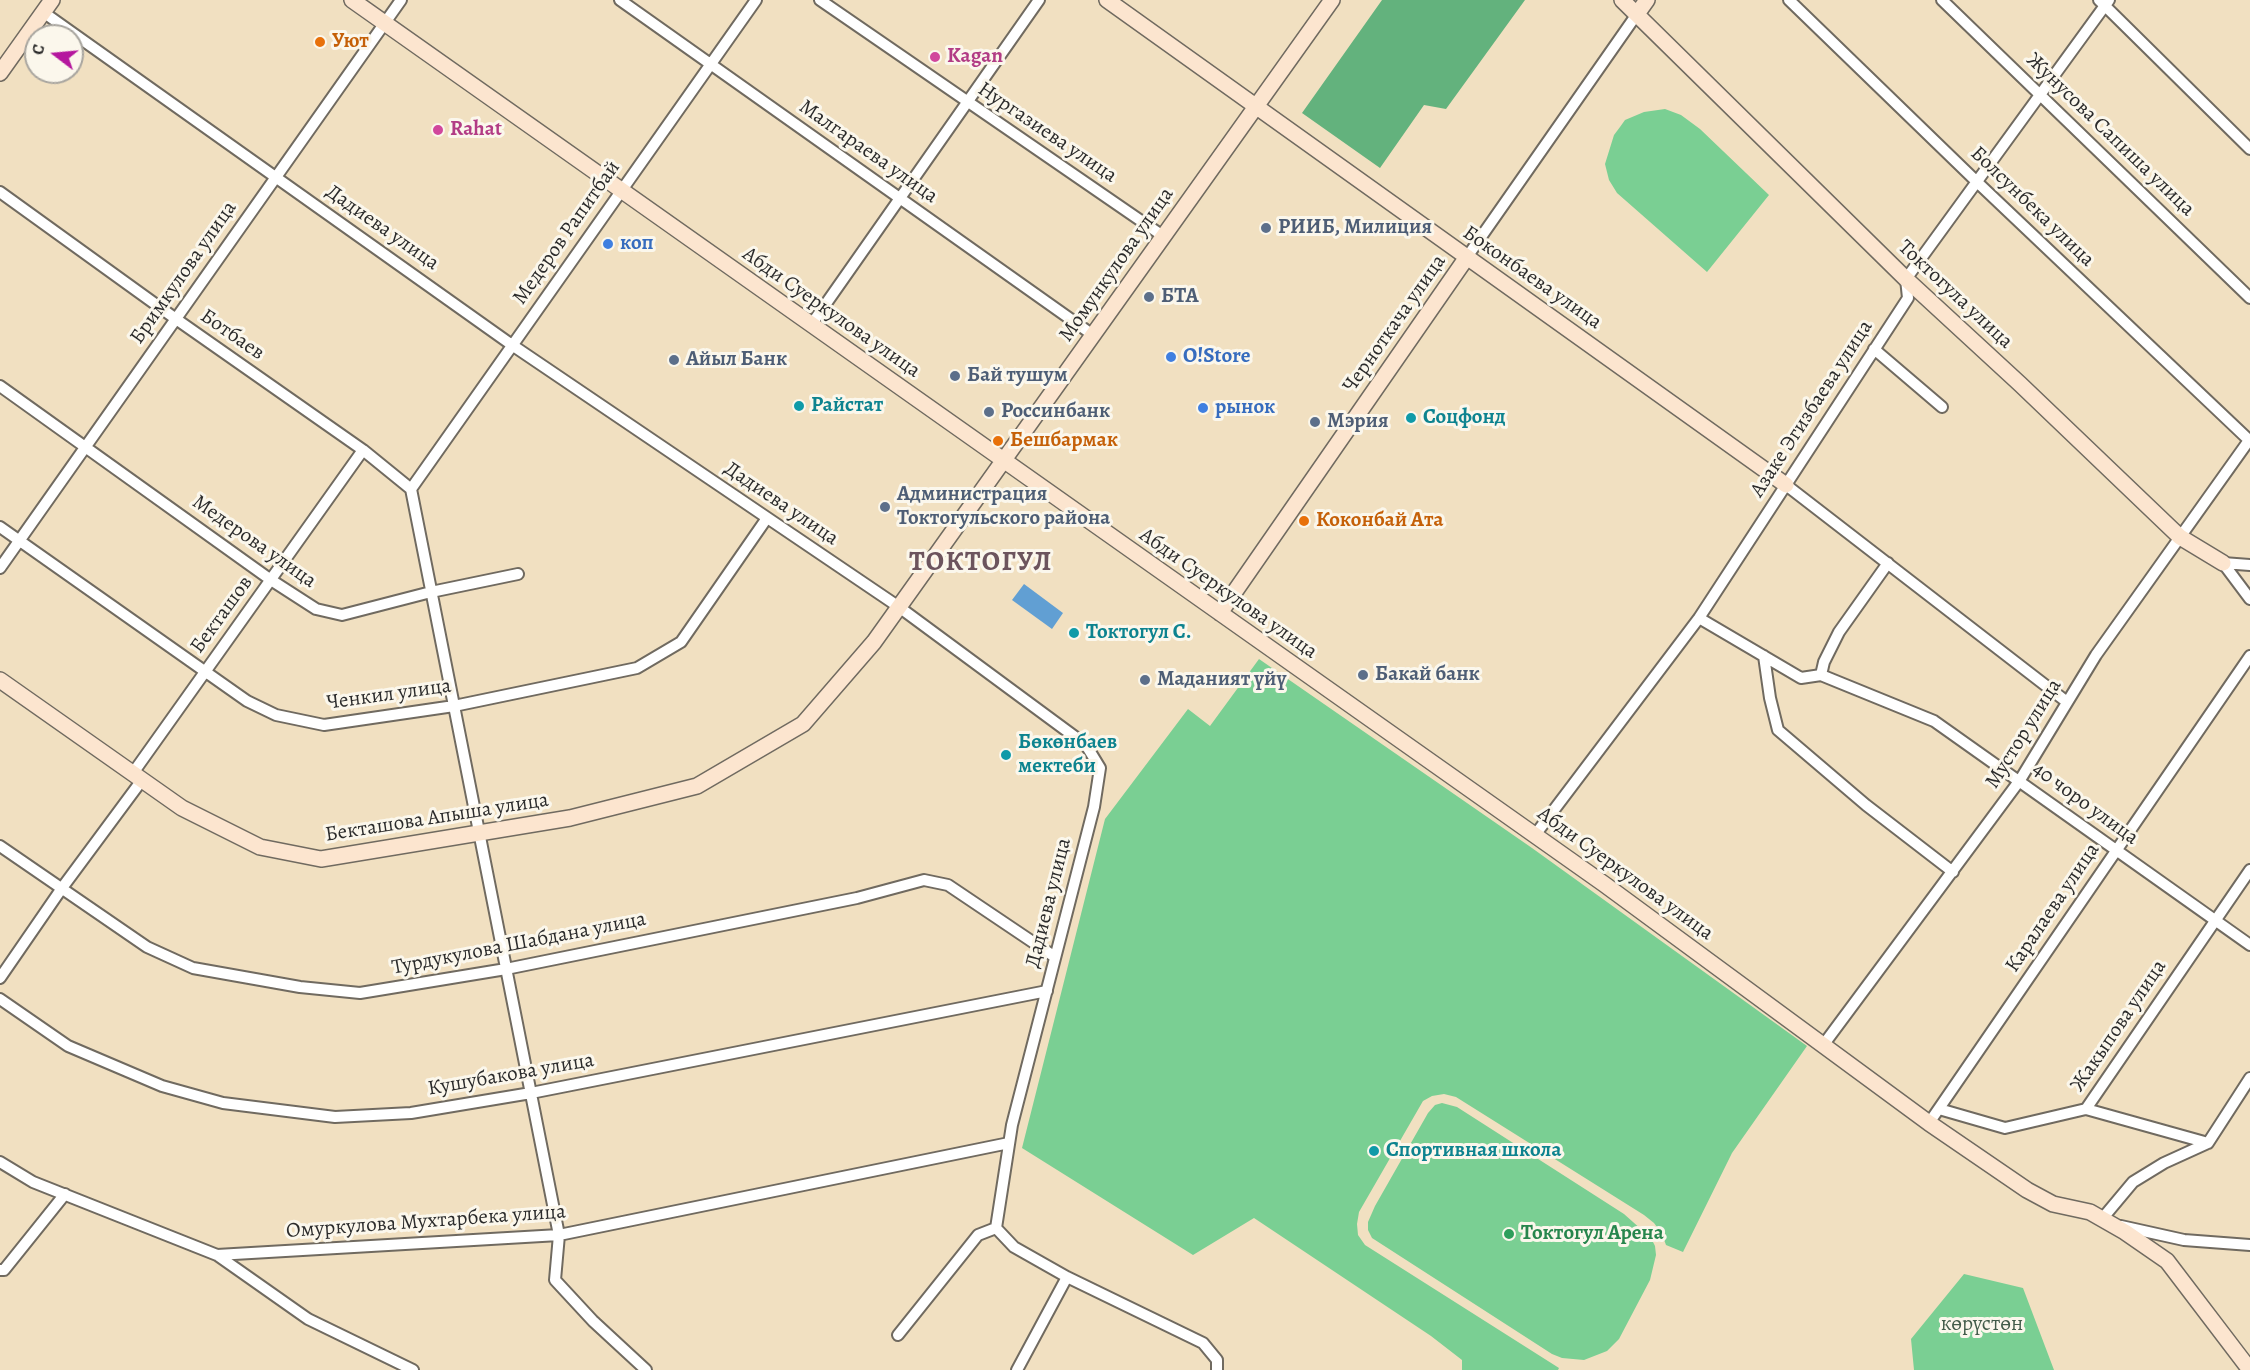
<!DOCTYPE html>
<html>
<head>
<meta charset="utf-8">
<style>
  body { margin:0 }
  #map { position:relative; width:2250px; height:1370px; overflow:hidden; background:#f1e0c1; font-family:Alegreya,serif }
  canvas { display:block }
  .north { position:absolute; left:24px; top:24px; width:60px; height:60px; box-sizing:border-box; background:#fbf7ec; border:2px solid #a8a59f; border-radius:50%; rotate:286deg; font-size:16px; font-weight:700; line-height:24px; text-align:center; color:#2b2b2b }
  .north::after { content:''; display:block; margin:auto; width:21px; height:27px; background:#b5179e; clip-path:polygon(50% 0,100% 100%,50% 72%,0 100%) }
</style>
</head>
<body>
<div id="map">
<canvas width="2250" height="1370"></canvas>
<div class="north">С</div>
</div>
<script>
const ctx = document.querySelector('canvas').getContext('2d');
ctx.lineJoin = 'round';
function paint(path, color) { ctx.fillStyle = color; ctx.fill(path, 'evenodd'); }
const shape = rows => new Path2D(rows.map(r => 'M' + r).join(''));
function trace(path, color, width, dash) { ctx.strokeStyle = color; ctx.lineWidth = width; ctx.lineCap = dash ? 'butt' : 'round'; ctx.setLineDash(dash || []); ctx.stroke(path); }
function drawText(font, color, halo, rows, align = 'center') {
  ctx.font = font + ' Alegreya,serif'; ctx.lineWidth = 6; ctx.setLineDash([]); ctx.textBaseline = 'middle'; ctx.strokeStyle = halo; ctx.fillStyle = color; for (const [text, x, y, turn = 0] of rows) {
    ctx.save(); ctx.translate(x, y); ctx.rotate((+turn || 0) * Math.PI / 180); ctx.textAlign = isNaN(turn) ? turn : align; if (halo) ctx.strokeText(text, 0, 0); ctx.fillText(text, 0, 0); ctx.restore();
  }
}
paint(shape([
  [1665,109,1681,115,1700,129,1769,195,1707,272,1617,193,1609,180,1605,164,1614,135,1620,127,1625,120,1644,112],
  [1259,659,1532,848,1807,1046,1732,1153,1683,1252,1666,1245,1662,1234,1654,1223,1644,1215,1456,1097,1444,1094,1432,1096,1423,1101,1359,1212,1357,1224,1358,1235,1365,1245,1559,1368,1558,1370,1462,1370,1462,1360,1431,1336,1254,1218,1193,1255,1022,1148,1105,819,1188,709,1210,726],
  [1442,1103,1457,1107,1624,1214,1651,1238,1655,1246,1656,1255,1650,1280,1619,1339,1607,1351,1584,1360,1562,1358,1552,1354,1372,1238,1368,1230,1368,1222,1375,1206,1428,1113,1435,1105],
  [1964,1274,2023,1288,2054,1370,1914,1370,1911,1339]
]), '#7acf93');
paint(shape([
  [1382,0,1525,0,1446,109,1424,105,1380,168,1302,113]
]), '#63b27d');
paint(shape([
  [1024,584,1063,613,1052,629,1012,600]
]), '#619fd3');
const street = shape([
  [620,0,1093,335],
  [820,0,1163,236],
  [1789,0,1977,182,2250,441],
  [1942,0,2250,298],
  [2099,0,2250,149],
  [43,12,512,345,899,607,1086,745,1100,768,1094,807,1012,1125,996,1228],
  [0,192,176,319,363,450,411,489],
  [1467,257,1637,14],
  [811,325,1039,0],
  [1874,349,1942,407],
  [0,386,271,580,316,609,342,615,431,592,518,574],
  [1786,485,2067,702],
  [411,489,559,1235,555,1280,593,1321,646,1370],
  [411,489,756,0],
  [0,527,247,701,276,715,324,725,454,706,637,668,681,642,767,518],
  [2223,563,2250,599],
  [2223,563,2250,565],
  [0,568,401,0],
  [1699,618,1801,678,1821,675,1934,721,2250,945],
  [1764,656,1770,698,1778,730,1866,805,1953,872],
  [1821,675,1824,662,1839,632,1888,563],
  [133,773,363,450],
  [1535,835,1699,618,1908,298,1906,279,2109,0],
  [0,846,147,947,193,968,300,987,360,993,506,969,857,898,924,880,948,885,1055,957],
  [0,978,62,888,142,780],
  [0,999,68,1046,162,1086,223,1103,335,1117,411,1113,531,1093,1047,991],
  [1824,1044,2020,780,2096,655,2250,439],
  [1939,1109,2005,1128,2086,1109,2250,870],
  [2086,1109,2208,1143,2250,1078],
  [1929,1123,2250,656],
  [0,1162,33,1182,217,1255,559,1235,1009,1143],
  [2102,1219,2133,1182,2164,1163,2208,1143],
  [2121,1226,2184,1240,2250,1245],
  [996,1228,1014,1247,1067,1277,1203,1343,1217,1360,1217,1370],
  [217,1255,308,1319,413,1370],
  [0,1270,4,1270,65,1194],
  [898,1335,978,1235,996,1228],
  [1017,1370,1067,1277]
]);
const secondary = shape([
  [352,0,1604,884,1929,1123,2027,1190,2053,1204,2090,1212,2125,1232,2167,1261,2250,1370],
  [1107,0,1786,485],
  [1622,0,1906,279,2020,384,2180,537,2223,563],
  [1637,14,1647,0],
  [0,73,52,0],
  [1220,613,1467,257],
  [0,680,182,808,260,847,321,859,570,818,697,786,803,724,874,642,1332,0]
]);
trace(street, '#706a60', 14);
trace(secondary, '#706a60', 18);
trace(street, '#fff', 10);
trace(secondary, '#fce5cf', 15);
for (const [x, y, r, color] of [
  [320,42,6,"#e8710a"],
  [935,57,6,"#d1479c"],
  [438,130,6,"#d1479c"],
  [1266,228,6,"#5c6f8a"],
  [608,244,6,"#3f7fe0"],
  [1149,297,6,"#5c6f8a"],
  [1171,357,6,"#3f7fe0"],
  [674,360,6,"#5c6f8a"],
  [955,376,6,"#5c6f8a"],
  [799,406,6,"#0f9aa8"],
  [1203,408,6,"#3f7fe0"],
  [989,412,6,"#5c6f8a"],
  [1411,418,6,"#0f9aa8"],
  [1315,422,6,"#5c6f8a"],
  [998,441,6,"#e8710a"],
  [885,507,6,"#5c6f8a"],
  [1304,521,6,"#e8710a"],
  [1074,633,6,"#0f9aa8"],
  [1363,675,6,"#5c6f8a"],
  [1145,680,6,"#5c6f8a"],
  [1006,755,6,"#0f9aa8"],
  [1374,1151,6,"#0f9aa8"],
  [1509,1234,6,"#2e9e5b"]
]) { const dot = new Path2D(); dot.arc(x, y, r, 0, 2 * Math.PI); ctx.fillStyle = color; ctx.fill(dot); trace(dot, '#fbf7ec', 2); }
drawText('bold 21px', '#c56008', '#fbf7ec', [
  ["Уют",332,42],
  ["Бешбармак",1010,441],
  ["Коконбай Ата",1316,521]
], 'left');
drawText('bold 21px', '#b23c85', '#fbf7ec', [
  ["Kagan",947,57],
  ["Rahat",450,130]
], 'left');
drawText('21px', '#2b2b2b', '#fbf7ec', [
  ["Нургазиева улица",1047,133,34],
  ["Жунусова Сапиша улица",2110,135,44],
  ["Малгараева улица",868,152,35],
  ["Болсунбека улица",2032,207,44],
  ["Дадиева улица",382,228,35],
  ["Медеров Рапитбай",567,233,-55],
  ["Момункулова улица",1117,265,-55],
  ["Бримкулова улица",184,273,-55],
  ["Боконбаева улица",1532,278,35],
  ["Токтогула улица",1955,295,43],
  ["Абди Суеркулова улица",831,313,35],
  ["Черноткача улица",1395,324,-55],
  ["Ботбаев",232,335,35],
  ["Азаке Эгизбаева улица",1812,409,-57],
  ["Дадиева улица",781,504,34],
  ["Медерова улица",254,542,35],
  ["Абди Суеркулова улица",1228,594,35],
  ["Бекташов",222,615,-54],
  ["Ченкил улица",389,695,-8],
  ["Мустор улица",2024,734,-58],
  ["40 чоро улица",2085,804,36],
  ["Бекташова Апыша улица",437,818,-9],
  ["Абди Суеркулова улица",1625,874,36],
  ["Дадиева улица",1049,903,-76],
  ["Каралаева улица",2053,908,-56],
  ["Турдукулова Шабдана улица",519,944,-11],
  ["Жакыпова улица",2119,1026,-56],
  ["Кушубакова улица",511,1075,-10],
  ["Омуркулова Мухтарбека улица",426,1222,-4]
]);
drawText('bold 21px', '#4e5e75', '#fbf7ec', [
  ["РИИБ, Милиция",1278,228],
  ["БТА",1161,297],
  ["Айыл Банк",686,360],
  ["Бай тушум",967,376],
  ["Россинбанк",1001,412],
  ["Мэрия",1327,422],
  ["Администрация",897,495],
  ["Токтогульского района",897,519],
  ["Бакай банк",1375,675],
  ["Маданият үйү",1157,680]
], 'left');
drawText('bold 21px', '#366cbe', '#fbf7ec', [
  ["коп",620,244],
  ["O!Store",1183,357],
  ["рынок",1215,408]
], 'left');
drawText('bold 21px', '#0d838f', '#fbf7ec', [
  ["Райстат",811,406],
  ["Соцфонд",1423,418],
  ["Токтогул С.",1086,633],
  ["Бөкөнбаев",1018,743],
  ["мектеби",1018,767],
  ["Спортивная школа",1386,1151]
], 'left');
drawText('bold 21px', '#27864d', '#fbf7ec', [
  ["Токтогул Арена",1521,1234]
], 'left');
drawText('21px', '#435c4a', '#fbf7ec', [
  ["көрүстөн",1982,1325]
]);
ctx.letterSpacing = '1.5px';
drawText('bold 27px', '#6c545d', '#fbf7ec', [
  ["ТОКТОГУЛ",981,563]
]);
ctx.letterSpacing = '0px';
</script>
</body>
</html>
